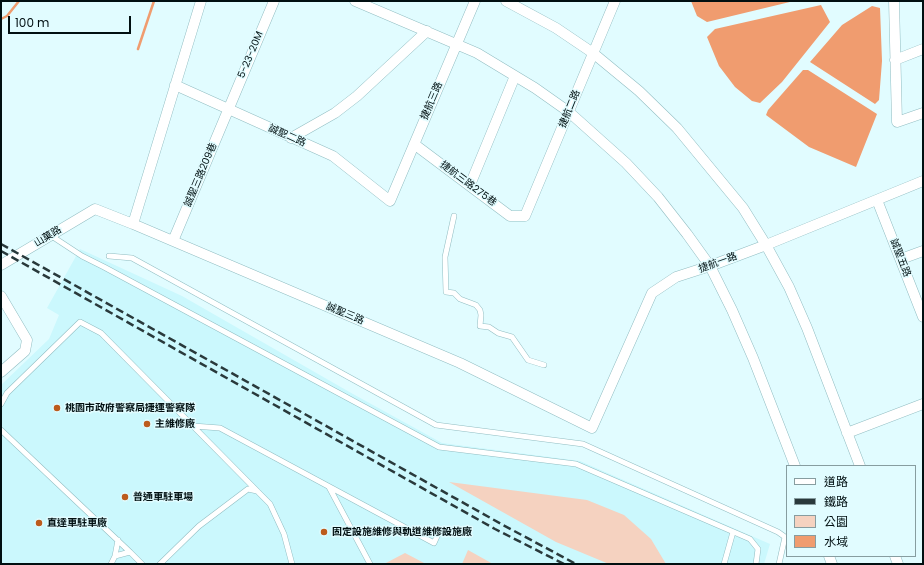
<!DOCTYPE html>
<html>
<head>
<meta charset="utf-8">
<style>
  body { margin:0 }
  #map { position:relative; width:924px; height:565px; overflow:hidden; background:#e1fcff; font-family:Poppins,"Noto Sans TC",sans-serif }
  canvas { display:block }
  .frame { position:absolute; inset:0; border:2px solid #010f11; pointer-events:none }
  .legend { position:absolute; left:786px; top:465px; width:130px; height:92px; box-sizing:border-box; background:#e1fcff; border:1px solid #879da0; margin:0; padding:5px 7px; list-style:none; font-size:12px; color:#010f11 }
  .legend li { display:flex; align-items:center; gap:8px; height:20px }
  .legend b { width:20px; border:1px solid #879da0 }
  .scale { position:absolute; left:8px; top:16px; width:123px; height:18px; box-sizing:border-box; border:2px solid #010f11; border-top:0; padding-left:5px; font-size:12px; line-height:14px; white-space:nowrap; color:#010f11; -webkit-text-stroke:3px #e1fcff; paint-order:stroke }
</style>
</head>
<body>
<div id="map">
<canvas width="924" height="565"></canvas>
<div class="frame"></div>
<ul class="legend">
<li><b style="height:5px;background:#fff"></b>道路</li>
<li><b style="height:5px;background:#29393b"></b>鐵路</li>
<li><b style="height:11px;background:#f5d2c0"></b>公園</li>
<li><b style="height:11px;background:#f09c6f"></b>水域</li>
</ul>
<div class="scale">100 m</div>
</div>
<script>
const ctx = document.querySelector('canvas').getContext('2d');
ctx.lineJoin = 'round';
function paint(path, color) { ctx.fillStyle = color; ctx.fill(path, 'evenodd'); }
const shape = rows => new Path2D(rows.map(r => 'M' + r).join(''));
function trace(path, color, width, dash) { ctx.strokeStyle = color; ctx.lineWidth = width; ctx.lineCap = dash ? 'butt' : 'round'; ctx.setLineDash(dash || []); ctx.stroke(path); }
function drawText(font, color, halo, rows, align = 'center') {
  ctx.font = font + ' Poppins,"Noto Sans TC",sans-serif'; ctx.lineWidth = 3; ctx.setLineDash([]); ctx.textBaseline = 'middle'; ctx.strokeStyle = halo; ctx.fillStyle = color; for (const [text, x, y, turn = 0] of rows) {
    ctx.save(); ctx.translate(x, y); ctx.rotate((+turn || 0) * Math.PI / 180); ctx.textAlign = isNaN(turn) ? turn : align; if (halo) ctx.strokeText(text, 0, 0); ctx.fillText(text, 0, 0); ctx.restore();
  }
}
paint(shape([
  [80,249,182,296,353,394,442,443,580,461,770,544,764,564,1,564,1,385,49,339,59,315,47,308]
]), '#cbf8fd');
paint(shape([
  [449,482,587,500,624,515,651,539,666,564,609,564,556,542],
  [468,550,493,564,462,564],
  [405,553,426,564,384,564]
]), '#f5d2c0');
paint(shape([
  [691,1,794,1,707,22,697,16],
  [821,5,830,22,782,82,760,103,752,101,735,87,719,66,707,37,715,29],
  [872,6,880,8,882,61,879,100,875,104,810,62,842,25],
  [803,70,808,70,877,114,856,167,809,147,766,115,768,110]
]), '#f09c6f');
trace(shape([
  [1,19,7,16,19,1],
  [138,49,154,1]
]), '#f09c6f', 2.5);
const service = shape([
  [454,216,445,257,446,292,454,293,460,299,476,305,480,310,481,315,480,326,489,327,498,333,512,337,528,360,544,365],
  [50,235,82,256,104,267,439,447,576,464,750,539,758,549,756,564],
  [109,256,132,258,436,425,583,444,778,532,785,537,779,564],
  [1,404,7,393,80,322,101,333,270,504,284,534,292,564],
  [193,426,220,428,434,543,439,532],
  [1,430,130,552],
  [329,487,370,564],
  [115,556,118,540],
  [111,564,115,556,130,552,142,564],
  [160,564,199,526,248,489,257,491],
  [724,564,733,532]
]);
const minor = shape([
  [355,1,477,53,535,88,569,112,626,163,658,197,687,234,710,266,732,310,753,358,795,466],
  [506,1,556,28,593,53,639,91,677,128,743,208,766,245,789,287,807,328,860,466],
  [894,1,897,122,923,113],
  [895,60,923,49],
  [175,85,333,156,390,201,475,1],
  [291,138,335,113,357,96,427,31],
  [414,144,510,216,525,216,615,1],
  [470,185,515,76],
  [877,200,923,317],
  [133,224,201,1],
  [173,241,274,1],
  [901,259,923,251],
  [1,265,95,209,133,224,460,363,592,428,652,293,676,277,710,266,766,245,923,181],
  [1,296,27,340,25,351,1,372],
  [847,433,923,404],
  [829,556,832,564],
  [895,556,898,564]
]);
trace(service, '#91bdc2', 6);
trace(minor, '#91bdc2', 11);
trace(service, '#fff', 5);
trace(minor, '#fff', 10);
trace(shape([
  [1,244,503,525,576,564],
  [1,251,495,529,564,564]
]), '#29393b', 2.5, [8, 4]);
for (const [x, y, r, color] of [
  [57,408,4,"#bc5b1c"],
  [147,424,4,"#bc5b1c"],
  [125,497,4,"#bc5b1c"],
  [39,523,4,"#bc5b1c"],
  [324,532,4,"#bc5b1c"]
]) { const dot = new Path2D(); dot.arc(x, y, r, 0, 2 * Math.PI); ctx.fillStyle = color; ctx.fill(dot); trace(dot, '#e1fcff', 1.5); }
drawText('10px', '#010f11', '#e1fcff', [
  ["5-23-20M",251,55,-67],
  ["捷航三路",432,101,-67],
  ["捷航二路",570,109,-68],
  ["誠聖二路",287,136,24],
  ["誠聖三路209巷",201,175,-67],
  ["捷航三路275巷",468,184,37],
  ["山菓路",48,237,-31],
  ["誠聖五路",900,258,69],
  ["捷航一路",718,263,-20],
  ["誠聖三路",345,314,23]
]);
drawText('bold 10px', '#010f11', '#e1fcff', [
  ["桃園市政府警察局捷運警察隊",65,408],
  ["主維修廠",155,424],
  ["普通車駐車場",133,497],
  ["直達車駐車廠",47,523],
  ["固定設施維修與軌道維修設施廠",332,532]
], 'left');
</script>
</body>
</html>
